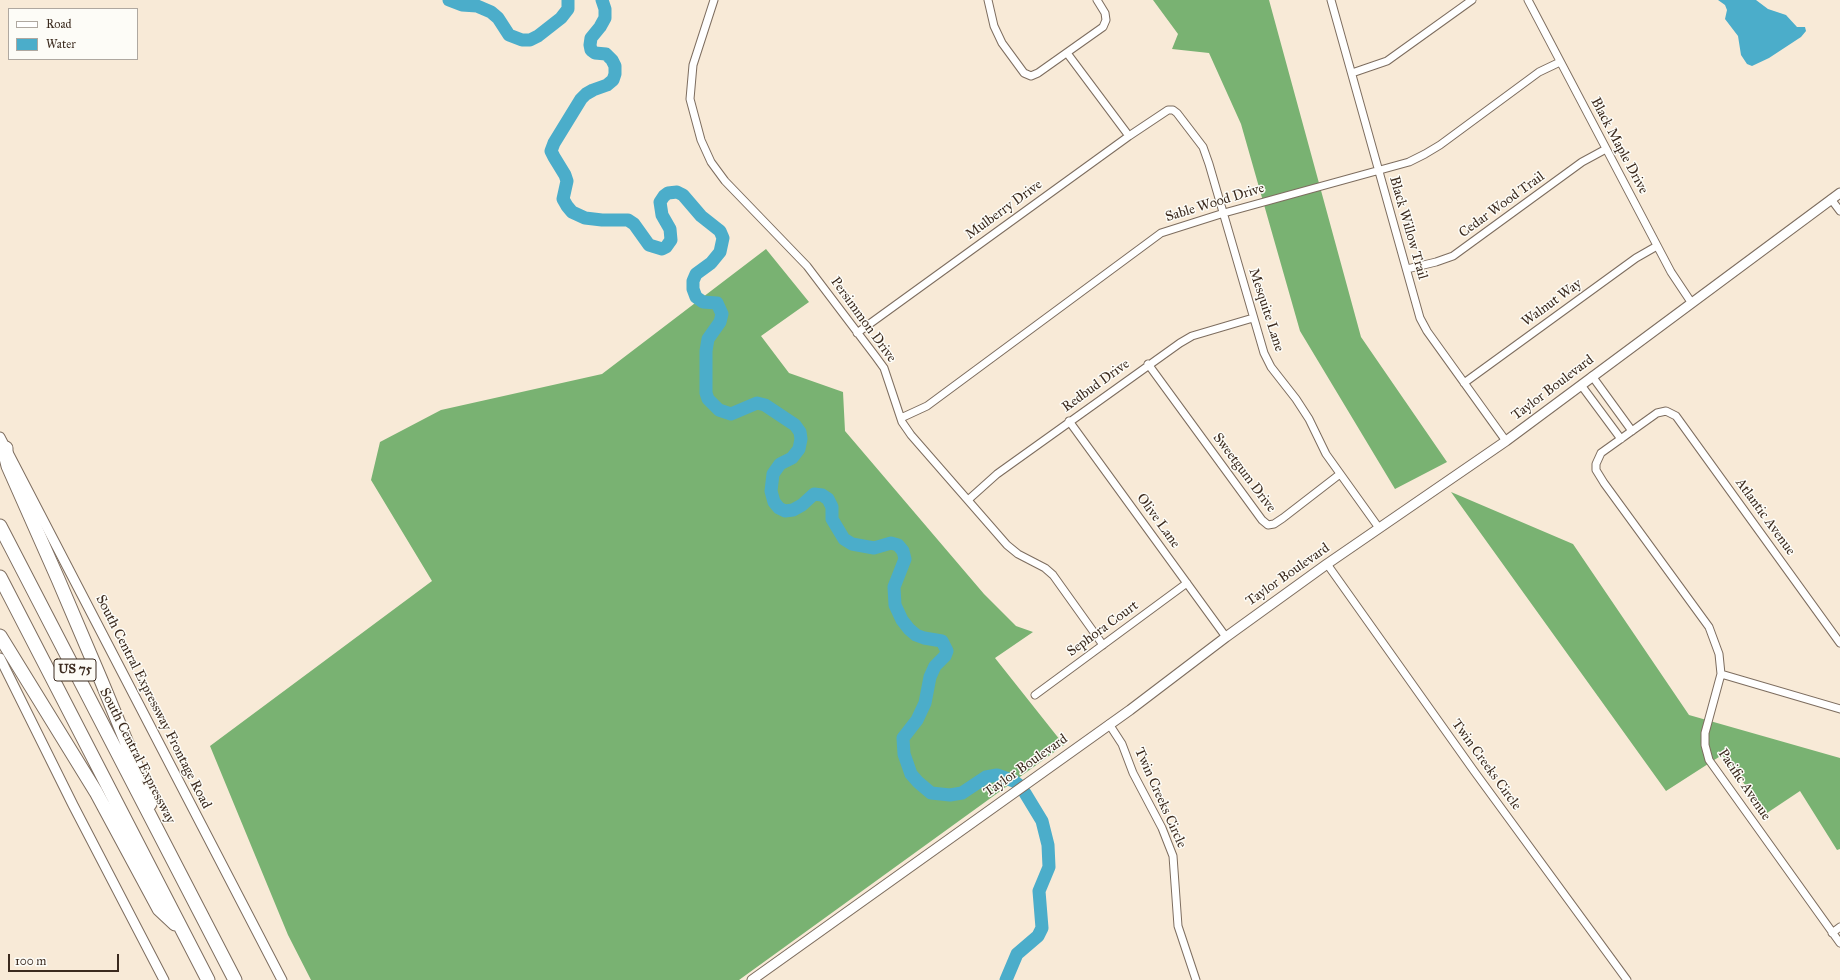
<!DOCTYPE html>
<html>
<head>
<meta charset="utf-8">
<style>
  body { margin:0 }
  #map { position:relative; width:1840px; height:980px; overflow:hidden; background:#f8ead7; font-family:"IM FELL Great Primer",serif }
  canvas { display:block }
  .legend { position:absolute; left:8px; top:8px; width:130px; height:52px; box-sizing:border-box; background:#fdfcf7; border:1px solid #afa8a0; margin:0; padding:5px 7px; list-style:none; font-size:12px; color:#3b2a1e }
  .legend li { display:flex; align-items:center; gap:8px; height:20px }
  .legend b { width:20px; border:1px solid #afa8a0 }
  .scale { position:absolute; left:8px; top:954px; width:111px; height:18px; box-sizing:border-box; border:2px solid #3b2a1e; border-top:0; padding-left:5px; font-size:12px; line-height:14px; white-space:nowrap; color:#3b2a1e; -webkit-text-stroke:3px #fdfcf7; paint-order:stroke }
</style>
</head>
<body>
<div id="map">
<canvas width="1840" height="980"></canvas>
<ul class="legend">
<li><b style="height:5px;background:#fff"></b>Road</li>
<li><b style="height:11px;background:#4badca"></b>Water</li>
</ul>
<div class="scale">100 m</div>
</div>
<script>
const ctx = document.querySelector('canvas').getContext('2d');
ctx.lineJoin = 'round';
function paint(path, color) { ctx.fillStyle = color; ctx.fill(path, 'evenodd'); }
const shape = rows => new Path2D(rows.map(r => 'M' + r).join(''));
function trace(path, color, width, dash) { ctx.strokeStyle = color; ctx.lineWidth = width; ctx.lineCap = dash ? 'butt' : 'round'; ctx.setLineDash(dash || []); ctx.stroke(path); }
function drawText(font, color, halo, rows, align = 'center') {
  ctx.font = font + ' "IM FELL Great Primer",serif'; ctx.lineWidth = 3; ctx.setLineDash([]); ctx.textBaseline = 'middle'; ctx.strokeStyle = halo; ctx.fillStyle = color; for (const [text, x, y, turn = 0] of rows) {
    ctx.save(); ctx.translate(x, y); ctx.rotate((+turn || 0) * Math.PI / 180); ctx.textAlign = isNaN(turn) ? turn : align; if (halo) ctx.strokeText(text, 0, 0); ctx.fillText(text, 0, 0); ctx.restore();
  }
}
paint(shape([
  [1153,0,1269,0,1361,337,1447,462,1395,489,1300,331,1241,124,1209,53,1172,49,1178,34],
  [766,249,809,302,761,336,789,373,843,392,845,431,984,594,1016,626,1033,632,995,658,1064,745,739,980,311,980,288,935,210,746,432,581,371,480,380,442,441,410,602,374],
  [1451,492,1573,544,1689,715,1840,758,1840,849,1837,850,1800,791,1767,813,1722,755,1666,791]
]), '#79b272');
paint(shape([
  [1718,0,1756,0,1768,9,1786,15,1797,27,1805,27,1806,31,1801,37,1769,58,1752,66,1747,64,1741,55,1738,36,1725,19,1727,10,1725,5]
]), '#4badca');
trace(shape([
  [449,0,462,5,477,6,491,12,498,18,509,35,522,40,530,40,538,36,561,18,568,9,568,0],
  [602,0,605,9,605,18,600,27,591,38,590,45,591,50,595,53,606,54,612,60,615,66,615,74,613,80,607,85,593,90,586,94,581,99,554,143,551,151,554,157,565,175,567,181,563,199,567,206,572,212,585,218,602,220,628,220,634,224,649,245,662,249,666,247,671,240,670,229,662,215,660,202,664,196,668,193,677,192,683,195,701,216,720,231,723,238,720,252,711,263,696,274,693,281,693,289,696,297,703,302,717,303,722,314,720,322,708,339,706,351,706,393,708,399,719,410,731,414,757,403,765,405,795,425,800,432,801,439,799,449,792,458,780,464,773,474,771,491,774,502,779,508,785,511,793,510,802,505,814,494,822,495,828,499,832,507,832,519,844,539,852,544,874,548,891,543,898,545,903,551,905,559,894,587,895,605,902,620,909,629,916,635,924,638,942,641,947,651,945,656,935,666,930,677,925,703,917,720,903,738,904,754,911,774,918,782,931,793,950,795,962,793,986,777,997,775,1014,781,1019,785],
  [1006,980,1017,954,1038,936,1042,928,1039,891,1049,867,1048,845,1042,821,1025,793]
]), '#4badca', 13);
const minor = shape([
  [714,0,693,65,690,99,701,140,711,162,725,181,807,266,876,357,884,368,902,422,911,435,1007,545,1018,554,1045,568,1053,575,1103,645],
  [988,0,994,26,1002,43,1024,73,1031,76,1038,73,1103,27,1106,20,1105,13,1097,0],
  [1331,0,1420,318,1427,331,1506,441],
  [1528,0,1671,272,1691,302],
  [1067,53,1129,136],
  [1352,73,1387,61,1472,0],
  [1831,199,1840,211],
  [1407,269,1436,262,1453,256,1582,162,1606,149],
  [857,333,1129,136,1168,110,1173,110,1177,113,1203,147,1209,164,1264,353,1271,367,1296,399,1309,419,1326,454,1379,528],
  [1148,364,1262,520,1268,525,1274,524,1283,518,1340,474],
  [1592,376,1632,431],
  [1464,383,1636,258,1657,246],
  [1581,385,1621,439],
  [901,418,927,406,1161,233,1224,213,1409,162,1425,154,1440,145,1539,72,1560,62],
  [1069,421,1226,637],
  [968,500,997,474,1180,343,1192,336,1253,318],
  [1327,564,1474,771,1627,980],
  [1840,643,1676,416,1666,411,1657,413,1601,453,1596,464,1596,470,1604,483,1709,627,1719,654,1721,674,1705,733,1705,745,1709,760,1840,943],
  [1721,674,1840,709],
  [1035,695,1187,583],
  [1109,724,1122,744,1133,773,1162,828,1173,856,1178,926,1196,980],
  [1832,933,1840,927]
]);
const tertiary = shape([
  [0,437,282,980],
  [0,658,73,805,164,980],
  [752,980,1130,710,1226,637,1327,564,1506,441,1840,193]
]);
const motorway = shape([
  [6,448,6,458,8,466,58,579,101,680,150,799,150,804],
  [0,526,235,980],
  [0,577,208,980],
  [0,636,96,792,159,909,175,924]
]);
trace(minor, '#7d6d5f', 9);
trace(tertiary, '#7d6d5f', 11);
trace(motorway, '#7d6d5f', 15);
trace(minor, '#fff', 7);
trace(tertiary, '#fff', 9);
trace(motorway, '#fff', 13);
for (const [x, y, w] of [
  [75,670,42]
]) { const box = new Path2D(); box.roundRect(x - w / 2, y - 11, w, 22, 3); ctx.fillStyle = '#fdfcf7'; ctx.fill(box); trace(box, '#3b2a1e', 1); }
drawText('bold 13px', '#3b2a1e', null, [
  ["US 75",75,670]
]);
drawText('14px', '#3b2a1e', '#fdfcf7', [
  ["Black Maple Drive",1619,146,62],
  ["Sable Wood Drive",1215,203,-17],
  ["Cedar Wood Trail",1502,205,-36],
  ["Mulberry Drive",1004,210,-36],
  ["Black Willow Trail",1408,228,74],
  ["Walnut Way",1552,303,-36],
  ["Mesquite Lane",1266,310,72],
  ["Persimmon Drive",863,320,54],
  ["Redbud Drive",1096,386,-36],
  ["Taylor Boulevard",1553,388,-37],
  ["Sweetgum Drive",1244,473,53],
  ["Atlantic Avenue",1765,517,54],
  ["Olive Lane",1158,521,54],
  ["Taylor Boulevard",1288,575,-35],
  ["Sephora Court",1103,629,-36],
  ["South Central Expressway Frontage Road",153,702,63],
  ["South Central Expressway",137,756,63],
  ["Twin Creeks Circle",1486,765,54],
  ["Taylor Boulevard",1026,766,-35],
  ["Pacific Avenue",1744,785,56],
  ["Twin Creeks Circle",1160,798,66]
]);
</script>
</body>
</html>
